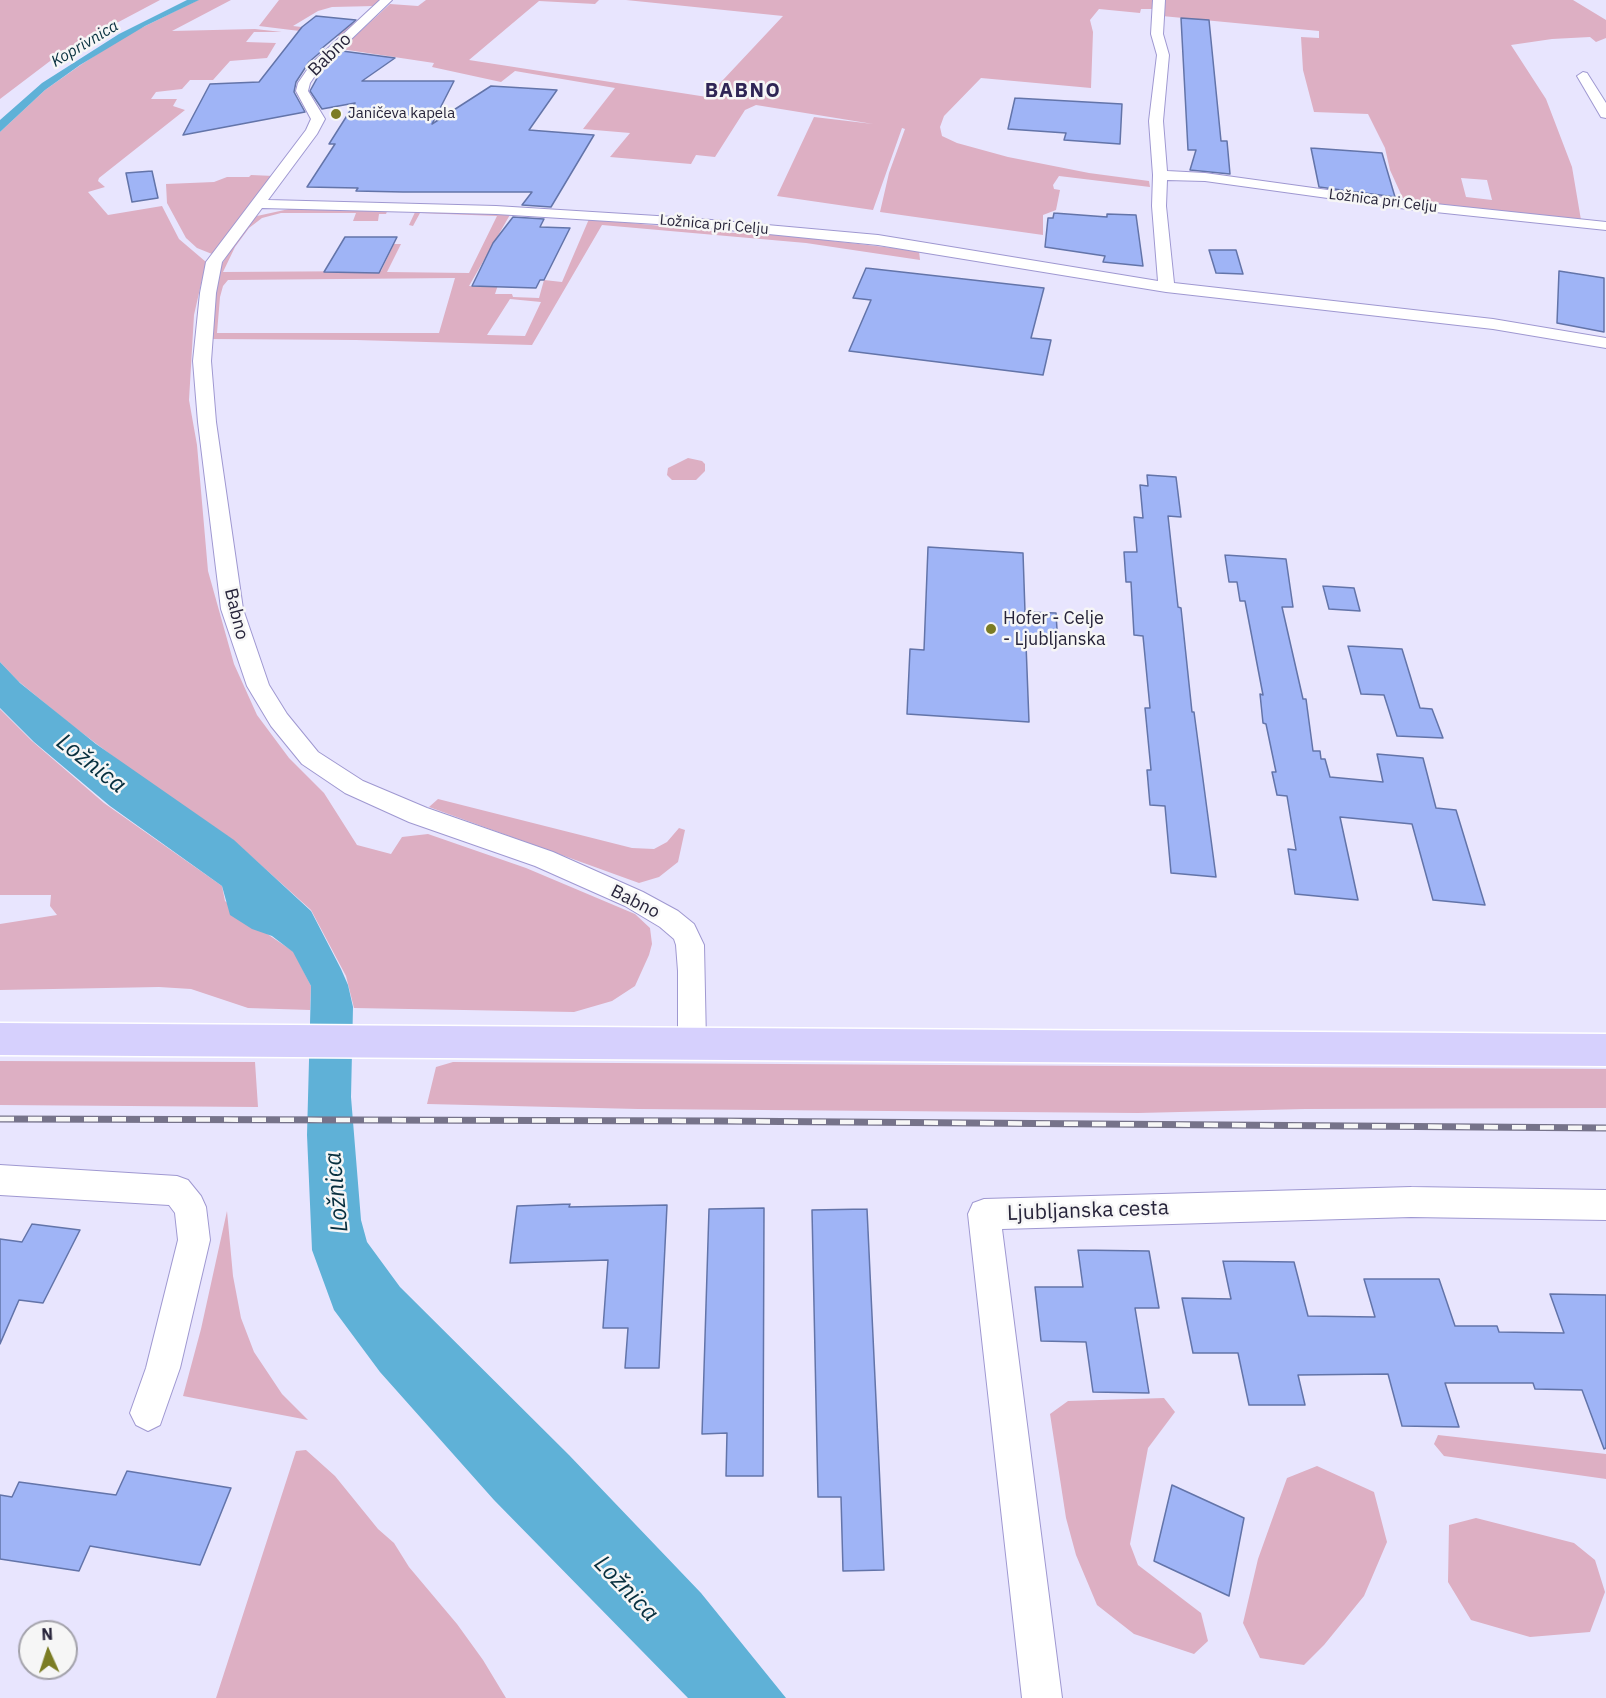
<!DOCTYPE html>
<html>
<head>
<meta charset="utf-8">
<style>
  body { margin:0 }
  #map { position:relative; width:1606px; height:1698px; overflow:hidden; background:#e8e5fe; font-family:"IBM Plex Sans",sans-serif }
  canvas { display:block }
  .north { position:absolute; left:18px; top:1620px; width:60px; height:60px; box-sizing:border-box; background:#f6f6f6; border:2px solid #a3a2ab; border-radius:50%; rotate:357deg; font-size:16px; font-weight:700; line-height:24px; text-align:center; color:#27243a }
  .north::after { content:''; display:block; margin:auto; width:21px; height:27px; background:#7b7c24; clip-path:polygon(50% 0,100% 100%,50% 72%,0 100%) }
</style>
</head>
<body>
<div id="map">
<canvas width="1606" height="1698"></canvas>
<div class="north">N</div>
</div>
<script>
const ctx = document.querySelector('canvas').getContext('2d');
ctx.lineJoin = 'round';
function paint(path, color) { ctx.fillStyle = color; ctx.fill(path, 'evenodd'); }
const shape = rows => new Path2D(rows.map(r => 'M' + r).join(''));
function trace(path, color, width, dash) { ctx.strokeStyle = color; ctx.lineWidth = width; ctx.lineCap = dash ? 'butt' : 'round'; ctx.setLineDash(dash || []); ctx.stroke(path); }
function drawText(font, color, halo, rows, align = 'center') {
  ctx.font = font + ' "IBM Plex Sans",sans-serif'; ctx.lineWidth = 5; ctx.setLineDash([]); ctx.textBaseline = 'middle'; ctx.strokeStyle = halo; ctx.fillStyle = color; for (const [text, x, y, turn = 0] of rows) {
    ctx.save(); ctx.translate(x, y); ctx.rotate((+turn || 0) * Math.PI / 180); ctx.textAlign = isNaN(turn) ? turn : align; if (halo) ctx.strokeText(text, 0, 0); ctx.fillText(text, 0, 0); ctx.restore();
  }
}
paint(shape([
  [0,0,160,0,62,52,0,99],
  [198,0,231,0,172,31,255,29,282,32,254,32,246,42,276,43,267,58,230,61,213,80,190,80,182,89,156,92,151,99,177,99,173,106,185,110,99,178,98,181,105,187,88,192,108,215,162,206,179,239,206,262,194,315,189,400,197,445,208,571,234,664,257,715,289,758,324,793,357,845,391,854,402,837,428,834,526,868,635,914,650,928,652,944,649,955,635,986,612,1001,574,1012,354,1008,346,976,311,910,233,840,127,767,69,723,18,681,0,662,0,132,45,90,82,64,127,35],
  [279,0,381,0,375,6,332,7,318,11,293,26,327,30,348,23,355,24,340,36,259,26],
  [426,0,599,0,595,4,539,1,469,60,707,97,783,16,626,0,1156,0,1154,9,1141,9,1140,13,1099,9,1090,20,1093,32,1091,88,981,78,944,116,940,127,942,136,957,143,1008,157,1089,173,1149,181,1150,187,1059,176,1053,185,1054,189,1060,190,1056,210,1043,215,1043,235,880,212,889,173,905,129,902,128,873,210,777,196,814,117,873,124,756,105,745,110,715,157,696,155,691,164,610,157,630,133,583,129,615,88,515,71,501,82,432,67,434,63,341,49,390,4,418,6],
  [1164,0,1573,0,1606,20,1606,38,1596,42,1590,37,1552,39,1511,45,1546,99,1572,167,1581,220,1405,203,1390,170,1385,148,1368,114,1314,112,1303,70,1301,37,1319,38,1319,31,1162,16],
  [1461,178,1487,180,1492,200,1466,197],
  [251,175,274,176,212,254,197,248,186,238,167,203,166,184,214,182,227,177,249,177],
  [289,209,388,209,386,214,379,214,378,221,353,221,356,213,281,213,262,218,249,228,235,247,223,272,381,271,394,244,401,244,387,272,469,273,497,216,420,213,413,226,409,225,416,210,511,213,469,286,487,287,500,261,506,261,495,294,512,294,513,297,539,298,544,280,562,282,589,219,735,233,773,234,919,251,920,260,806,243,602,225,532,345,356,340,210,339,215,289,222,264,238,238,247,224,257,216],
  [455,278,439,333,217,333,220,297,223,286,228,280],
  [510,299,541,302,525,336,487,335],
  [688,458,702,461,705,464,705,471,696,480,672,480,667,475,668,468],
  [0,709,32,741,104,803,222,886,225,901,254,925,294,952,311,986,310,1010,248,1008,191,989,159,987,0,990,0,924,57,915,50,906,51,895,0,895],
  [438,799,632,848,654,849,667,842,679,828,685,830,678,862,659,877,639,883,429,807],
  [0,1061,255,1062,258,1107,0,1105],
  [453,1062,1606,1069,1606,1108,1305,1109,1138,1113,638,1109,427,1104,436,1067],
  [227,1211,233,1276,241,1318,254,1352,282,1394,308,1420,183,1396,201,1329],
  [1164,1398,1175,1412,1148,1448,1130,1544,1138,1565,1201,1613,1208,1641,1194,1654,1134,1634,1097,1605,1076,1555,1066,1518,1050,1414,1068,1401],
  [1438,1435,1606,1454,1606,1479,1444,1456,1434,1444],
  [306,1450,335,1476,378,1529,394,1543,409,1567,457,1624,483,1660,506,1698,216,1698,296,1451],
  [1317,1466,1374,1492,1387,1542,1364,1596,1324,1645,1304,1665,1260,1658,1243,1623,1258,1559,1287,1478],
  [1476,1518,1574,1543,1595,1560,1605,1592,1590,1632,1530,1637,1471,1620,1448,1582,1449,1525]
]), '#ddafc3');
paint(shape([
  [187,0,199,0,145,26,80,65,45,90,0,132,0,120,42,83,119,34],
  [0,662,20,683,96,744,234,840,311,911,341,969,348,985,353,1007,351,1097,361,1220,367,1242,400,1287,569,1455,701,1593,786,1698,688,1698,494,1500,380,1372,334,1310,312,1250,307,1135,311,986,293,952,272,936,252,929,230,915,222,886,110,806,34,742,0,708]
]), '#5fb1d7');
const building = shape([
  [316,16,356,20,321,49,324,49,309,62,296,82,294,92,305,112,183,135,210,84,259,82,302,27,316,16],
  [1181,18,1209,20,1221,141,1227,141,1230,174,1190,170,1196,150,1188,150,1181,18],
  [342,51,395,58,362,81,454,81,432,124,491,86,557,90,529,130,594,135,551,207,522,205,532,192,403,192,356,191,358,188,307,187,335,144,329,144,355,103,322,109,310,91,321,71,342,51],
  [1015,98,1122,104,1120,144,1064,140,1066,133,1008,129,1015,98],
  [1311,148,1382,153,1395,197,1319,187,1311,148],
  [152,171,158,198,132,202,126,173,152,171],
  [1054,213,1107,217,1107,214,1136,215,1143,266,1103,262,1105,256,1045,247,1048,218,1053,218,1054,213],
  [513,217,544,219,540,227,570,228,544,280,540,280,536,288,472,286,493,243,513,217],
  [345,237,397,237,379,273,324,272,345,237],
  [1209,250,1236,250,1243,274,1216,273,1209,250],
  [866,268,1044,288,1031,338,1051,340,1043,375,849,351,871,300,853,298,866,268],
  [1559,271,1604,278,1604,332,1557,323,1559,271],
  [1147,475,1176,477,1181,517,1168,516,1178,607,1181,608,1192,712,1194,712,1216,877,1171,873,1165,806,1150,805,1147,770,1151,770,1145,708,1150,708,1143,636,1134,635,1131,582,1126,582,1124,552,1137,552,1134,517,1143,518,1140,485,1148,486,1147,475],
  [928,547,1023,553,1025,612,1056,613,1058,646,1026,644,1029,722,907,714,910,649,924,650,928,547],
  [1225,555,1286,559,1293,607,1282,607,1303,699,1306,699,1313,751,1320,751,1321,759,1325,759,1330,777,1383,782,1377,754,1423,758,1436,808,1456,810,1485,905,1433,900,1412,824,1340,817,1358,900,1295,894,1288,849,1296,850,1287,796,1277,795,1272,772,1276,772,1266,724,1263,723,1260,694,1263,695,1245,601,1240,601,1237,582,1229,582,1225,555],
  [1323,586,1354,588,1360,611,1329,609,1323,586],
  [1348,646,1402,649,1420,708,1432,709,1443,738,1397,736,1384,695,1361,694,1348,646],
  [570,1204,569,1207,667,1205,659,1368,625,1368,628,1328,603,1328,608,1260,510,1263,517,1206,570,1204],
  [764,1208,763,1476,726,1476,727,1433,702,1434,709,1209,764,1208],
  [867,1209,884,1570,843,1571,841,1497,818,1497,812,1210,867,1209],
  [32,1224,80,1230,43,1303,19,1300,0,1344,0,1239,22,1242,32,1224],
  [1078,1250,1149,1251,1159,1308,1135,1308,1149,1393,1093,1392,1086,1342,1041,1341,1035,1287,1083,1287,1078,1250],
  [1223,1261,1294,1262,1308,1316,1375,1317,1364,1279,1439,1279,1455,1326,1497,1326,1499,1332,1564,1333,1550,1294,1606,1295,1606,1448,1604,1449,1582,1390,1535,1389,1533,1383,1445,1383,1459,1427,1402,1426,1388,1374,1298,1375,1305,1405,1249,1405,1238,1353,1193,1353,1182,1298,1231,1299,1223,1261],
  [127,1471,231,1488,200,1565,90,1546,79,1571,0,1559,0,1495,12,1497,19,1482,116,1495,127,1471],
  [1172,1485,1244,1518,1229,1596,1154,1561,1172,1485]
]);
paint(building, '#9fb4f6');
trace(building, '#6374a9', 1.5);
const street = shape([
  [380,0,392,0,319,70,310,83,308,91,325,119,317,134,268,200,496,206,689,218,878,235,1158,281,1152,206,1153,175,1149,121,1157,55,1151,34,1153,0,1165,0,1163,34,1169,55,1163,121,1167,171,1205,173,1407,201,1606,222,1606,230,1407,209,1205,181,1167,180,1166,206,1174,283,1493,319,1606,338,1606,348,1493,329,1166,292,878,245,689,226,496,214,262,208,222,262,216,293,211,361,216,422,243,609,269,685,287,714,318,752,363,781,427,808,553,852,643,892,678,911,694,924,704,945,706,1042,702,1051,692,1055,682,1051,678,1042,678,971,676,945,674,939,660,927,625,906,535,866,409,822,345,793,302,764,271,726,247,686,221,609,198,422,193,361,200,293,206,262,306,130,311,119,296,91,298,83,311,64,380,0],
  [1583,72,1587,73,1606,103,1606,118,1601,117,1577,76,1583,72],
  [0,1165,177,1176,188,1180,201,1196,206,1207,210,1240,180,1368,160,1425,148,1431,136,1425,130,1413,146,1368,178,1240,175,1213,169,1205,0,1195,0,1165],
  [1411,1187,1606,1190,1606,1220,1411,1217,1002,1229,1062,1698,1022,1698,968,1214,973,1203,984,1199,1411,1187]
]);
const primary = shape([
  [0,1023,1606,1034,1606,1066,0,1055,0,1023]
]);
trace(street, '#9f98d1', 2);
trace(primary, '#fff', 3);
paint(street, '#fff');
paint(primary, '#d6d0fd');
const rail = shape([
  [0,1119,718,1121,1606,1128]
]);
trace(rail, '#76738a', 7);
trace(rail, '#f6f6f6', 4.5, [14]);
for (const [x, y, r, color] of [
  [336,114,6,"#7b7c24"],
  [991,629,6,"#7b7c24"]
]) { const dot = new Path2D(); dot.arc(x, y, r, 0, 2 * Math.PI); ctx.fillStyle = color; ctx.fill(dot); trace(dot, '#f6f6f6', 2); }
drawText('15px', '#27243a', '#f6f6f6', [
  ["Janičeva kapela",348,114]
], 'left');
drawText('15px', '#27243a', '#f6f6f6', [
  ["Ložnica pri Celju",1383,201,7],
  ["Ložnica pri Celju",714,225,5]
]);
drawText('italic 16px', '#072f3e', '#f6f6f6', [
  ["Koprivnica",85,44,-31]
]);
drawText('18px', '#27243a', '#f6f6f6', [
  ["Babno",330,55,-45],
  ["Babno",236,614,76],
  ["Babno",635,902,27]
]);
drawText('18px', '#27243a', '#f6f6f6', [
  ["Hofer - Celje",1003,619],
  ["- Ljubljanska",1003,640]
], 'left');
ctx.letterSpacing = '1.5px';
drawText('bold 20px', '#2f2555', '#f6f6f6', [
  ["BABNO",743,91]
]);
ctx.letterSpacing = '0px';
drawText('21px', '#27243a', '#f6f6f6', [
  ["Ljubljanska cesta",1088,1211,-2]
]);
drawText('italic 24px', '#072f3e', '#f6f6f6', [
  ["Ložnica",91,764,38],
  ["Ložnica",337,1192,-95],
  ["Ložnica",626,1589,46]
]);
</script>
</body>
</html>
